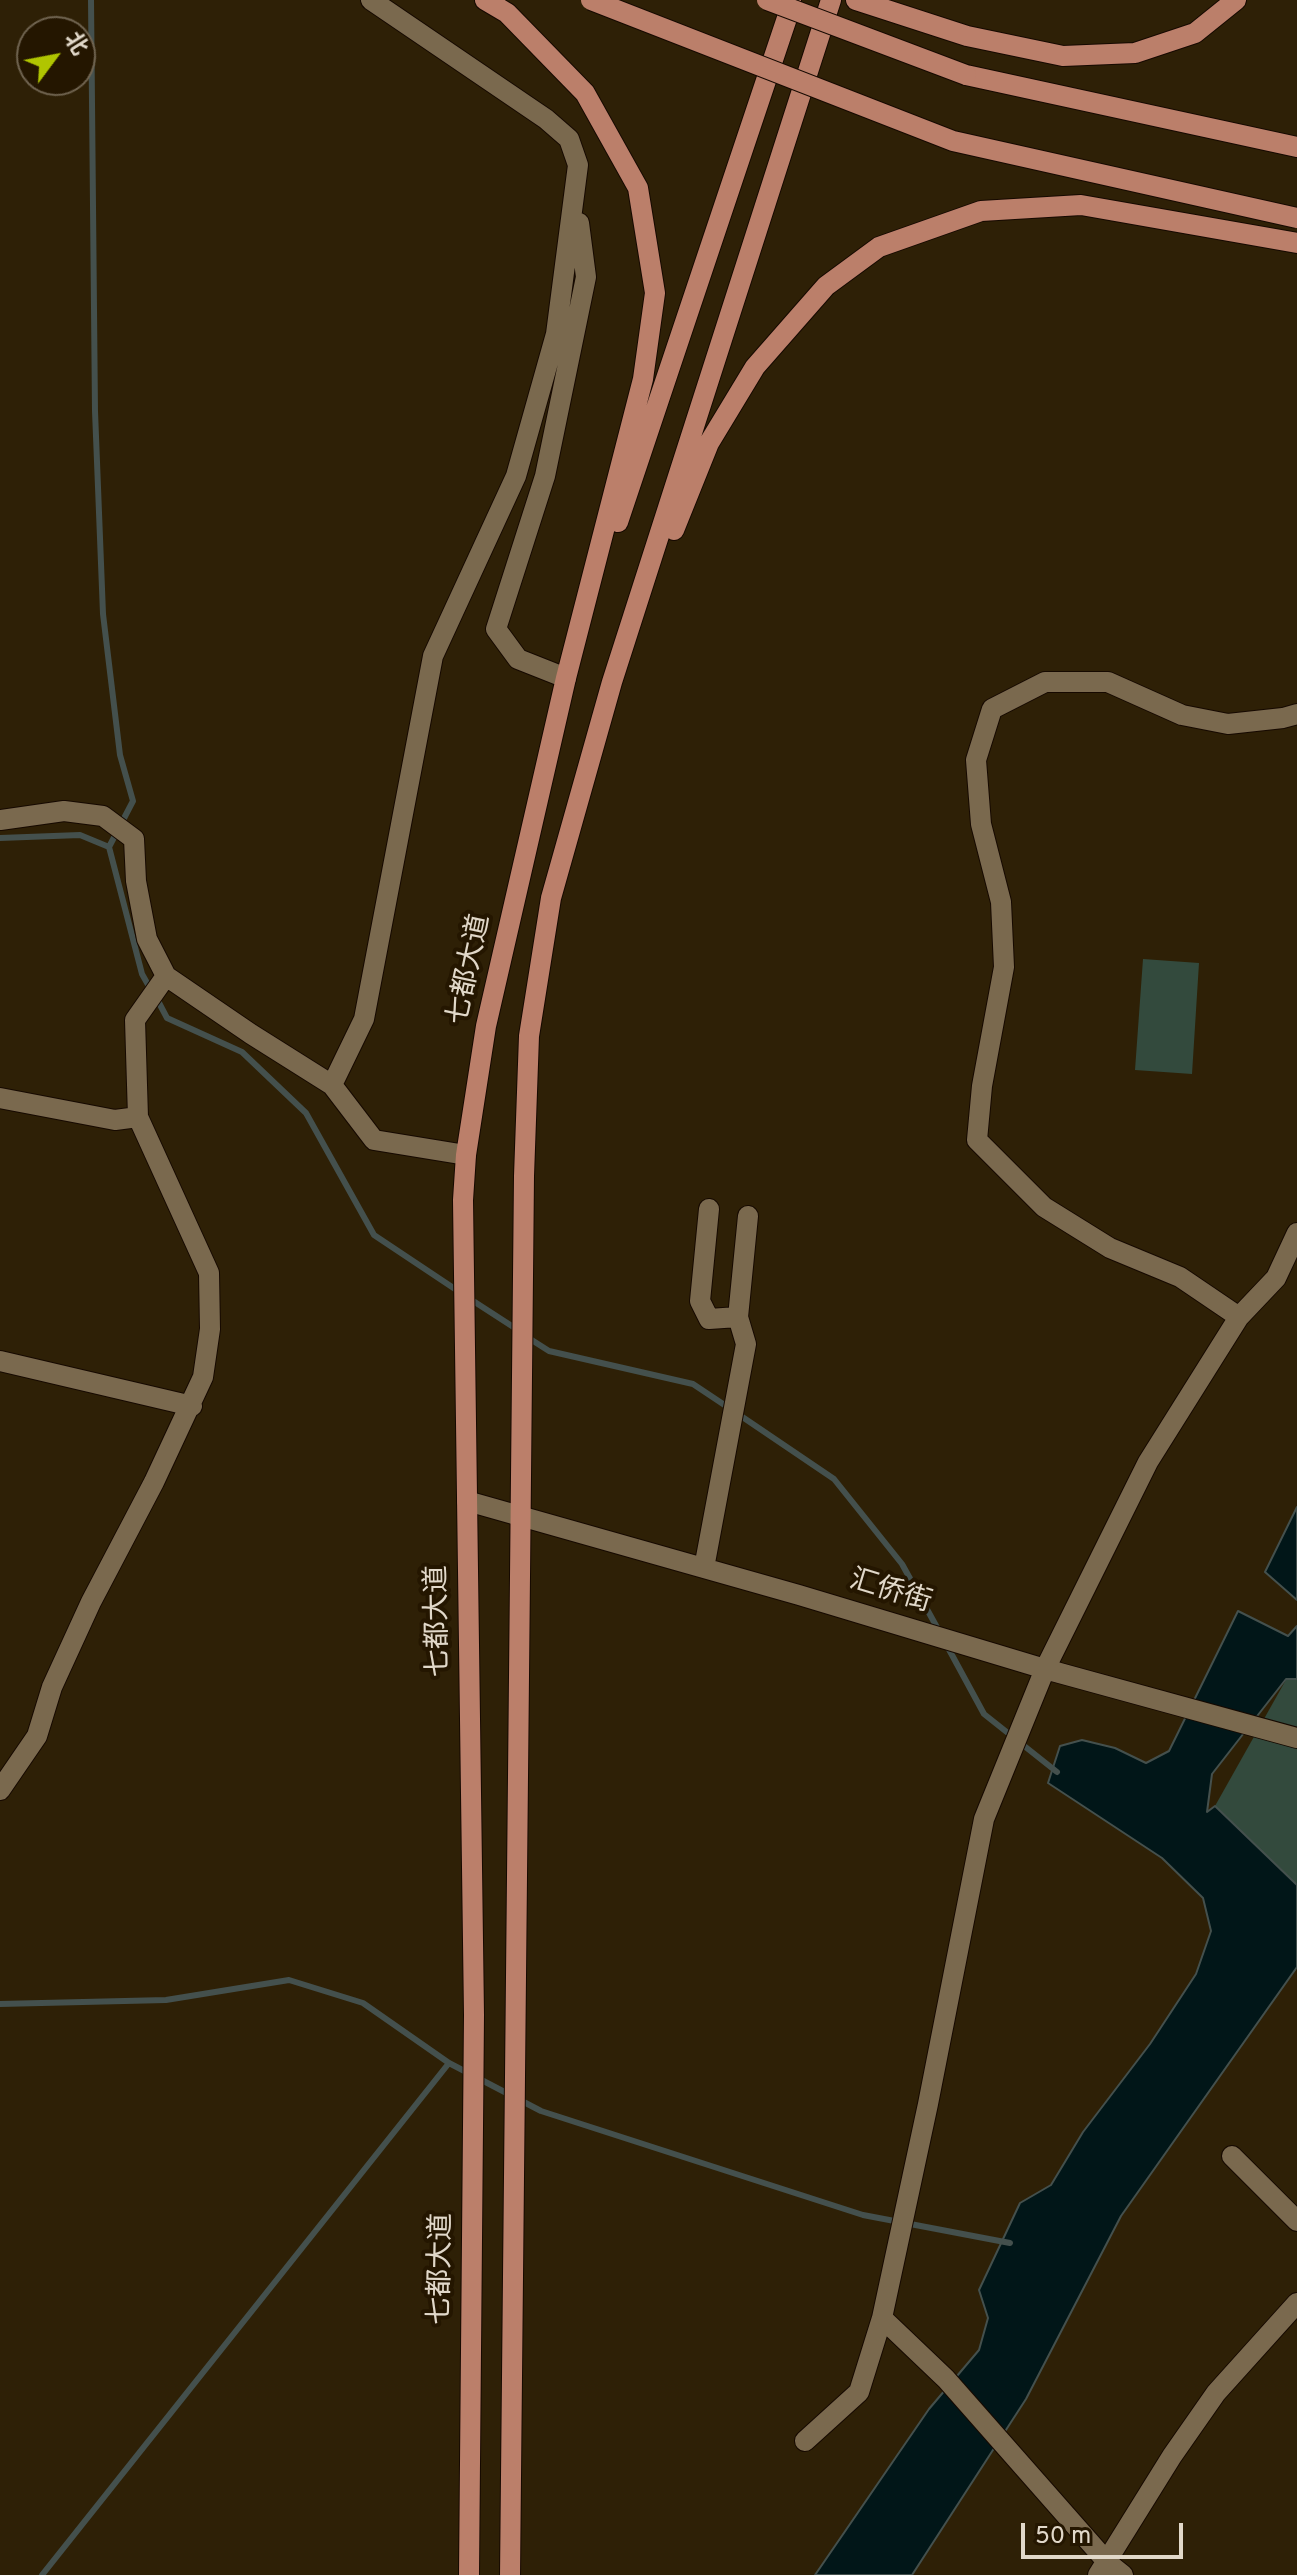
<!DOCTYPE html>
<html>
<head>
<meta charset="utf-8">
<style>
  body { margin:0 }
  #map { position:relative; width:1297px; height:2575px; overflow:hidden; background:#2e2006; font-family:Overpass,"Noto Sans SC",sans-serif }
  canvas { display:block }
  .north { position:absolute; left:16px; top:16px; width:80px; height:80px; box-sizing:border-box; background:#241600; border:2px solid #706450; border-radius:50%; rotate:58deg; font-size:22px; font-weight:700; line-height:32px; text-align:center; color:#e1d8c9 }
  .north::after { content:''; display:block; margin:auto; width:28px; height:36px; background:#b0c501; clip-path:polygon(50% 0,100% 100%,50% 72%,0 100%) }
  .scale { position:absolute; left:1021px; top:2523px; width:162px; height:36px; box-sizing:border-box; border:4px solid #e1d8c9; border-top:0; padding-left:10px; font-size:24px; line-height:28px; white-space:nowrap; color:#e1d8c9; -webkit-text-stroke:6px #241600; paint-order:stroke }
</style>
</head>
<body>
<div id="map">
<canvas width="1297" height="2575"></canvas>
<div class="north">北</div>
<div class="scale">50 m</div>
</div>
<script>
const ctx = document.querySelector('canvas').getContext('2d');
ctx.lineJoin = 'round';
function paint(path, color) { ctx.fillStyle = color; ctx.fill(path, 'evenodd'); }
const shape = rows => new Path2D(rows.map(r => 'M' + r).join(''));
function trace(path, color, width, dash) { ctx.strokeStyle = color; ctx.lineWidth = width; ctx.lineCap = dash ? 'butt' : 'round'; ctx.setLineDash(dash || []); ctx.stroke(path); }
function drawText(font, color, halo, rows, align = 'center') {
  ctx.font = font + ' Overpass,"Noto Sans SC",sans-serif'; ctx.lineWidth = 8; ctx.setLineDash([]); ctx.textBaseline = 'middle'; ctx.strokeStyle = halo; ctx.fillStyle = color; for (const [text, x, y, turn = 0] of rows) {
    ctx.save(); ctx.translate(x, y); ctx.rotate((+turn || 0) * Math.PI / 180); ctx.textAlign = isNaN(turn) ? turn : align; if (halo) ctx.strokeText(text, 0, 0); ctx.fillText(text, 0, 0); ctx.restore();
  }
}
paint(shape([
  [1143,959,1199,963,1192,1074,1135,1070],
  [1287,1678,1297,1679,1297,1885,1215,1806]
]), '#334a3d');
const water = shape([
  [1297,1507,1297,1600,1265,1572,1297,1507],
  [1238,1611,1288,1636,1297,1626,1297,1679,1286,1679,1212,1774,1207,1812,1215,1806,1297,1885,1297,1967,1121,2216,1026,2399,912,2575,815,2575,929,2409,979,2350,988,2318,979,2290,1020,2203,1051,2185,1083,2132,1150,2044,1196,1974,1211,1931,1203,1898,1162,1858,1048,1783,1060,1746,1082,1740,1115,1748,1146,1763,1169,1751,1238,1611]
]);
paint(water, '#011618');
trace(water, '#44504d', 2);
trace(shape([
  [91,0,95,411,103,614,120,755,133,801,109,847],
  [0,838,80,835,109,847,142,974,151,990],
  [157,999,167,1018,242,1052,306,1113,374,1235,458,1291],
  [467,1297,518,1330],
  [527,1337,549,1351,693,1384,729,1408],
  [738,1414,834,1479,902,1564,939,1631],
  [946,1644,984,1714,1057,1772],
  [0,2004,166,2000,289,1980,363,2003,449,2063,541,2111,863,2215,1010,2243],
  [42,2575,449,2063]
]), '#44504d', 6);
const minor = shape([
  [371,0,546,119,569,139,578,165,556,334,516,476,433,656,364,1019,332,1085,374,1140,466,1155],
  [566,678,518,659,496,629,545,476,586,277,579,223],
  [0,820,64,811,103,816,134,839,136,881,147,939,166,976,251,1034,332,1085],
  [0,1098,115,1120,138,1117],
  [709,1209,700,1301,709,1319,738,1317,748,1216],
  [1239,1317,1180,1277,1110,1248,1044,1207,977,1140,982,1086,1004,967,1001,902,981,824,976,760,992,709,1045,682,1108,682,1182,715,1228,724,1283,718,1297,714],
  [0,1361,192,1406],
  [467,1501,799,1595,1045,1669,1297,1738],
  [704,1568,746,1344,738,1317],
  [0,1790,37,1736,52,1687,91,1602,154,1482,203,1377,210,1329,209,1273,138,1117,135,1020,166,976],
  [1232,2156,1297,2221],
  [882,2318,946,2379,1108,2563,1123,2575],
  [805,2441,859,2392,882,2318,928,2104,984,1819,1045,1669,1148,1462,1239,1317,1276,1278,1297,1233],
  [1098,2575,1172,2456,1216,2393,1297,2303]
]);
const major = shape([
  [856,0,967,36,1063,56,1135,53,1195,33,1236,0],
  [966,75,1297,147],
  [618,522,788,15,791,0],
  [674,530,709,443,755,367,826,286,879,247,981,211,1081,205,1297,243],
  [469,2575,474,2015,463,1200,466,1155,486,1026,566,678,643,379,655,293,638,188,585,93,507,13,485,0],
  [510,2575,524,1176,529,1036,551,898,612,682,831,0]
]);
trace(minor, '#160900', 22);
trace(major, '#160900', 22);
trace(minor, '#7a694e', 20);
trace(major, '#bb7f6a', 20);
const majorBridge = shape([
  [591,0,953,141,1297,218],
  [767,0,966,75]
]);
trace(majorBridge, '#160900', 22, []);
trace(majorBridge, '#bb7f6a', 20);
drawText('28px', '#e1d8c9', '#241600', [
  ["七都大道",471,970,-78],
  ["汇侨街",890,1593,17],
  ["七都大道",440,1621,-91],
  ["七都大道",443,2269,-89]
]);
</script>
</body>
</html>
